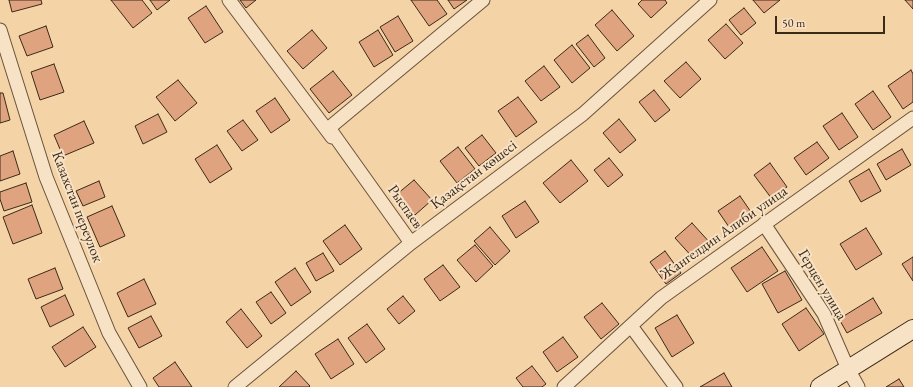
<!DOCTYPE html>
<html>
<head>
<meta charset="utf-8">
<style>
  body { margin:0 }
  #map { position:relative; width:913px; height:387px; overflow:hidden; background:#f4d3a7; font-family:"EB Garamond",serif }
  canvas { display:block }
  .scale { position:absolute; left:775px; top:16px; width:110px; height:18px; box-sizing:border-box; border:2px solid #3a2a17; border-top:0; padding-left:5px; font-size:12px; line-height:14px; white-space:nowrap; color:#3a2a17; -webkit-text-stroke:3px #f8e2c6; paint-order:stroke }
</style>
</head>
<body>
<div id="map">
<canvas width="913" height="387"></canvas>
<div class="scale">50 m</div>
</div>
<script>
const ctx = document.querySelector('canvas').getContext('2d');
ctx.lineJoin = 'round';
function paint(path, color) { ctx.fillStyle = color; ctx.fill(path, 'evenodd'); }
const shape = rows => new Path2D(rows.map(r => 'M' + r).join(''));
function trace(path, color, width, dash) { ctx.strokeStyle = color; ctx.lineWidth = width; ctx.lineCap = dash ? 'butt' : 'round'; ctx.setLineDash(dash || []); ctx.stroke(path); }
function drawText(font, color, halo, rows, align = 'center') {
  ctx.font = font + ' "EB Garamond",serif'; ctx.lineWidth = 4; ctx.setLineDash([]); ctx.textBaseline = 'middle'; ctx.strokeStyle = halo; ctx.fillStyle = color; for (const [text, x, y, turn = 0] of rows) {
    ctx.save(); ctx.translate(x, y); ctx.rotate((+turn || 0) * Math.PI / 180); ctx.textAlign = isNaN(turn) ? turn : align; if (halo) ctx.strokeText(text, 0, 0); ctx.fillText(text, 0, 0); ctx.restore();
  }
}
const building = shape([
  [9,0,41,0,42,4,12,12,9,0],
  [111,0,142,0,152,13,133,28,111,0],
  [150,0,170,0,157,10,150,0],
  [240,0,256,0,246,8,240,0],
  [411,0,437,0,447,14,429,26,411,0],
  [448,0,467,0,454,9,448,0],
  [642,0,665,0,667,3,651,18,638,4,642,0],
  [753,0,780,0,764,13,753,0],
  [905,0,913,0,913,9,905,0],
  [206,6,223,32,205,43,188,18,206,6],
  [744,8,756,23,741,35,729,20,744,8],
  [612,10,634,36,617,51,595,25,612,10],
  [398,16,413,41,395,52,380,27,398,16],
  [726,24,743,43,725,59,708,40,726,24],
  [46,26,53,47,27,56,19,36,46,26],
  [312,30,327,48,303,69,287,51,312,30],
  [378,30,393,55,374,67,359,42,378,30],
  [588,35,605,58,594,67,576,44,588,35],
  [572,45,590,68,572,83,554,60,572,45],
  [686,62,701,79,680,98,664,81,686,62],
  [54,64,64,92,40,100,31,72,54,64],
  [544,66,560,87,541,101,525,81,544,66],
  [911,70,913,74,913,102,903,109,888,86,911,70],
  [333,71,352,95,329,113,310,89,333,71],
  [178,80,197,103,175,121,156,97,178,80],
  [654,90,670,110,655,122,639,102,654,90],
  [873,91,891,117,873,130,855,104,873,91],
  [0,93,3,93,10,120,0,123,0,93],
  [518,97,537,122,516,137,498,111,518,97],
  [275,98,290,120,271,133,256,111,275,98],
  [842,113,858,137,839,150,823,126,842,113],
  [158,114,167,132,143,144,135,126,158,114],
  [619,119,636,140,620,153,603,133,619,119],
  [243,120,258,140,242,151,227,131,243,120],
  [84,121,94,143,63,156,54,135,84,121],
  [482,135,496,153,479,166,465,148,482,135],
  [817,142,829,158,806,175,794,158,817,142],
  [217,145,232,169,210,183,195,159,217,145],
  [458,147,475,169,457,183,440,161,458,147],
  [902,149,911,165,886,180,877,164,902,149],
  [13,151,20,174,0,181,0,156,13,151],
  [609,158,623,175,608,187,594,170,609,158],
  [571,160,588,181,560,203,543,183,571,160],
  [770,163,787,187,772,199,754,175,770,163],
  [869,169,881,191,861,202,849,181,869,169],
  [414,180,432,200,415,215,396,195,414,180],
  [99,181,105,197,83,206,76,191,99,181],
  [26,183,32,202,4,211,0,199,0,192,26,183],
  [740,196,751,212,729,227,718,211,740,196],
  [525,201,539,222,516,238,502,216,525,201],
  [32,205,42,233,13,244,3,217,32,205],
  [112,206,125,236,100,247,87,217,112,206],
  [692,223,712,245,695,260,675,238,692,223],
  [345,225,362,249,340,265,323,241,345,225],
  [490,227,510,251,495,265,474,241,490,227],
  [866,228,882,254,856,270,840,244,866,228],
  [475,245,493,266,476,282,457,260,475,245],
  [762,247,778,271,747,292,731,268,762,247],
  [665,251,681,273,666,284,650,262,665,251],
  [323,253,334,271,316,281,306,263,323,253],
  [913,257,913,281,902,264,913,257],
  [443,265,460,287,440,301,424,279,443,265],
  [55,268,63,289,36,299,28,279,55,268],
  [295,268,311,292,291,306,275,282,295,268],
  [785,271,802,300,778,313,762,284,785,271],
  [144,279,156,304,128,317,117,293,144,279],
  [271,292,286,313,271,324,256,302,271,292],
  [65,295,74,315,50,327,41,307,65,295],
  [403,296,415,311,399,324,387,309,403,296],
  [873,298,882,313,847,333,839,319,873,298],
  [602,303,619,324,601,339,584,317,602,303],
  [806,308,824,334,799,351,782,324,806,308],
  [241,309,262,336,247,348,226,322,241,309],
  [677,315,694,343,672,357,655,328,677,315],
  [151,316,162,336,139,348,128,328,151,316],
  [367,324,385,349,366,363,348,338,367,324],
  [83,327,96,347,65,367,52,347,83,327],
  [563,337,578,357,557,372,543,352,563,337],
  [338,339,354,364,331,379,315,354,338,339],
  [175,362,192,387,159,387,153,378,175,362],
  [532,366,546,384,542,387,523,387,516,378,532,366],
  [296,371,310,386,309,387,279,387,296,371],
  [724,373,732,387,700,387,724,373],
  [899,379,904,387,886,387,899,379]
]);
paint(building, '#dfa37f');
trace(building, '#3a2a17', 1);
const street = shape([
  [229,0,332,137],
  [0,30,46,177,109,333,140,387],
  [764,224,824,314,848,369,858,387],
  [411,243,329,128,483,0],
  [631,326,676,387],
  [235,387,411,243,583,114,710,0],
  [564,387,661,298,913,118]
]);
const secondary = shape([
  [820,387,913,329]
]);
trace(street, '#68543b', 15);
trace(secondary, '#3a2a17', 20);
trace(street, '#f8e2c6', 13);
trace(secondary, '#f8e2c6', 18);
drawText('15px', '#3a2a17', '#f8e2c6', [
  ["Қазақстан көшесі",474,175,-37],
  ["Казахстан переулок",77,207,69],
  ["Рыспаев",405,207,55],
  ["Жангелдин Алиби улица",724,233,-35],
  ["Герцен улица",822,285,59]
]);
</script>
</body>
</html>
